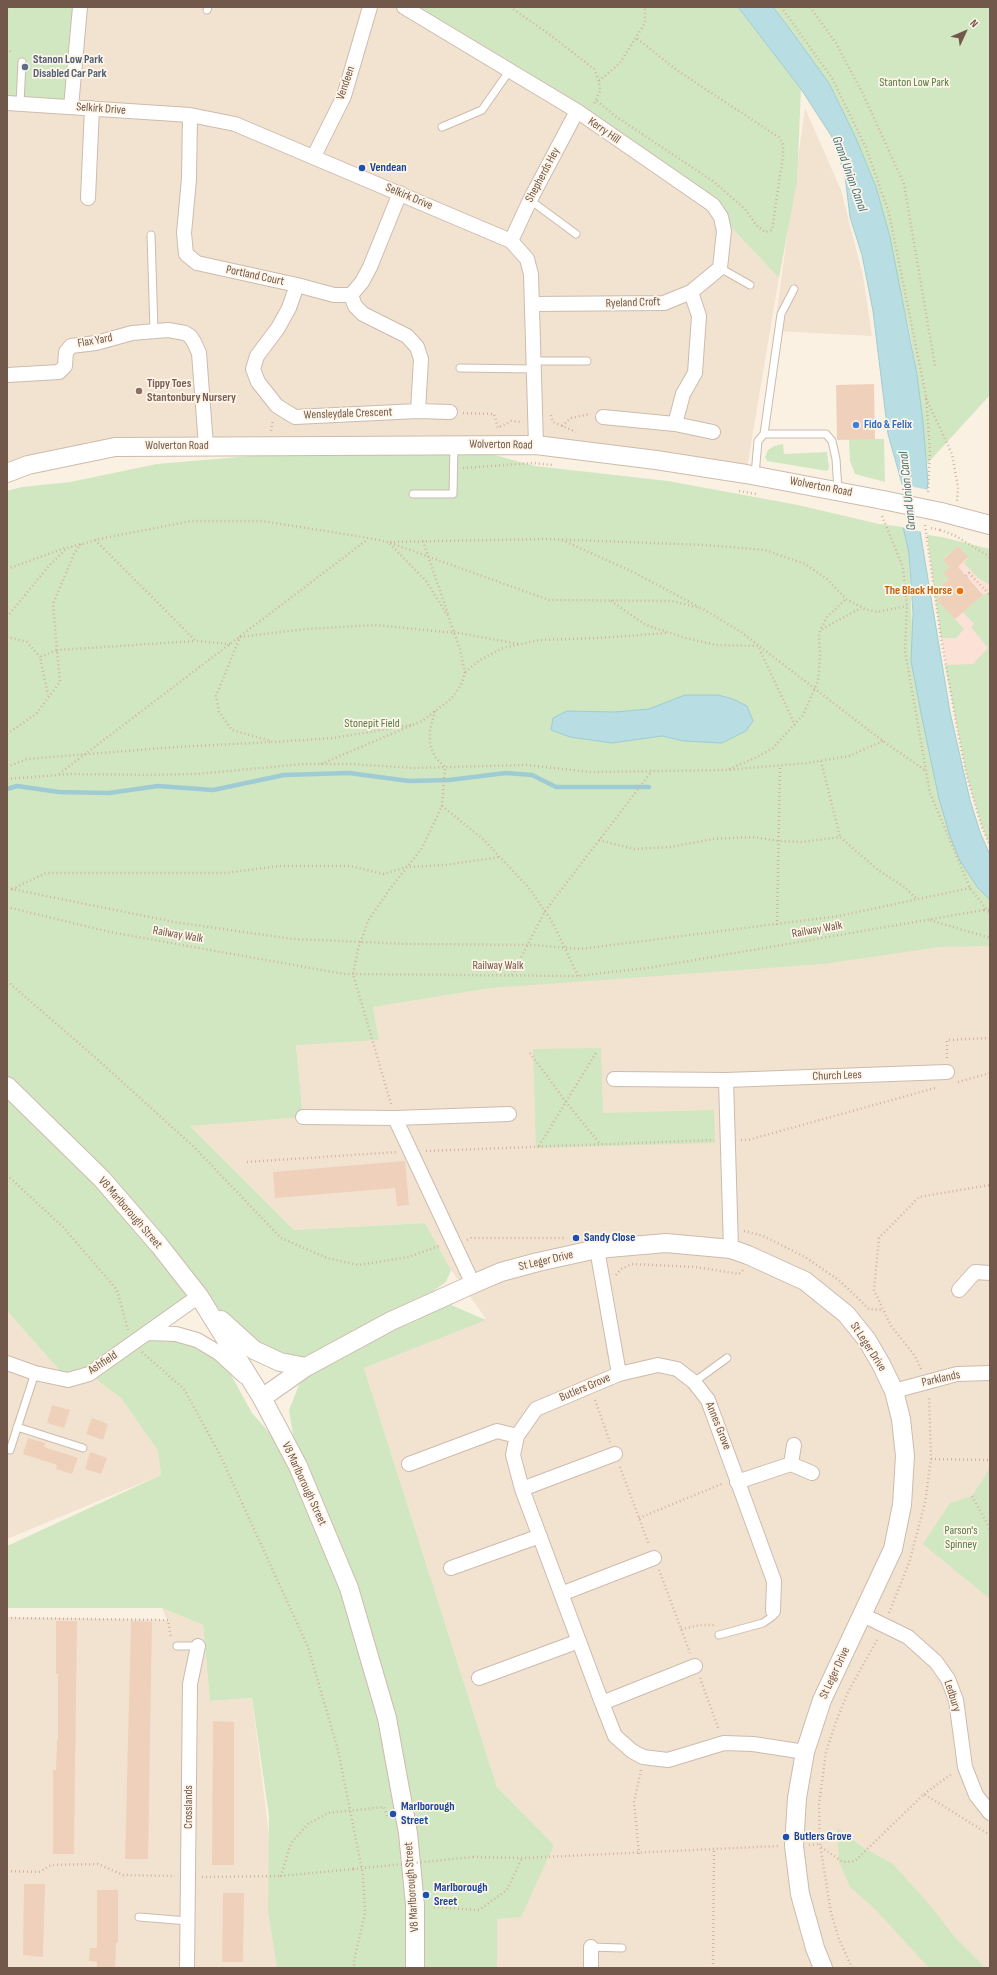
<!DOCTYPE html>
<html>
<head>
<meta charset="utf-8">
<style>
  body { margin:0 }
  #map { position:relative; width:997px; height:1975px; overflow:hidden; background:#fbf1e2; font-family:"Sofia Sans Condensed",sans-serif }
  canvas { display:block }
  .frame { position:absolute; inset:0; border:8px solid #71584a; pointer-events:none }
  .north { position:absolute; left:945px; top:12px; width:40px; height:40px; -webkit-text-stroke:3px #fef5e8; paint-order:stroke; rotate:46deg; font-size:11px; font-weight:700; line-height:16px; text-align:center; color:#71584a }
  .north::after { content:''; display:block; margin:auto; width:14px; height:18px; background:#71584a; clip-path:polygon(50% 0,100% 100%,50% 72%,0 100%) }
</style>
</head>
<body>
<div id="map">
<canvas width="997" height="1975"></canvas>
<div class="frame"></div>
<div class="north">N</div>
</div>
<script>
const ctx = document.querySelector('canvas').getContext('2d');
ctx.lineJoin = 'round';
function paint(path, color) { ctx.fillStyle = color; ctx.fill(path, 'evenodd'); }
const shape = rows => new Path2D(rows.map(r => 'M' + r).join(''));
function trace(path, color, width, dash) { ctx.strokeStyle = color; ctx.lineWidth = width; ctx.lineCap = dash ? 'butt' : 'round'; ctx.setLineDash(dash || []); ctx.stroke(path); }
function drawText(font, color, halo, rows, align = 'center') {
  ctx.font = font + ' "Sofia Sans Condensed",sans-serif'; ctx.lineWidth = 3.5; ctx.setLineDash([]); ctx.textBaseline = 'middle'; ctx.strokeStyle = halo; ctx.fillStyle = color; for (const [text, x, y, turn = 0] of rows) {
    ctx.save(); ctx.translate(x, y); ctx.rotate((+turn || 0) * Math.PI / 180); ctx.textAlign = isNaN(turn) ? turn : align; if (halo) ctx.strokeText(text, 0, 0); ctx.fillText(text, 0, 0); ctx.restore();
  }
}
paint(shape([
  [80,7,404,7,490,59,721,217,779,278,746,474,536,445,115,447,7,473,7,103],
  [805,108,841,190,863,276,872,336,774,331],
  [990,938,990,1968,497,1968,497,1918,554,1845,497,1787,364,1368,486,1319,451,1270,425,1223,294,1230,189,1125,303,1117,296,1044,379,1040,373,1007,492,988],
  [7,1311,68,1380,89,1374,121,1398,158,1451,161,1475,7,1539],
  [162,1608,203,1625,210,1701,252,1698,271,1851,280,1968,7,1968,7,1617,167,1620]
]), '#f2e3d1');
paint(shape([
  [927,535,941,537,990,549,990,740,958,733,934,594,932,566]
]), '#fbe1d6');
paint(shape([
  [7,7,80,7,71,107,7,103],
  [404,7,738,7,801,89,797,181,779,278,721,217,713,205],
  [773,7,990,7,990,395,927,464,917,375,909,328,897,280,890,237,876,187,855,136,829,83],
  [849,439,884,439,885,482,855,474,850,461],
  [454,444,535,466,668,481,798,505,879,524,903,527,909,553,912,628,990,898,990,946,940,947,823,964,492,988,373,1007,379,1040,296,1045,303,1117,190,1126,294,1230,425,1223,451,1270,446,1282,392,1320,449,1304,486,1320,364,1368,497,1787,554,1845,521,1917,497,1919,497,1968,277,1968,268,1910,269,1816,252,1698,210,1701,203,1625,162,1608,7,1608,7,1546,161,1475,158,1451,121,1398,89,1374,68,1380,7,1311,7,491,22,487,70,482,157,464,274,454],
  [199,1296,280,1362,306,1367,289,1410,298,1466,252,1413,219,1353,148,1332],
  [783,444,784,454,827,452,829,468,827,471,767,461,765,457,768,450,774,446],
  [927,535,941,537,990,549,990,585,978,578,964,563,968,559,958,546,943,559,950,567,943,573,949,579,939,588,944,594,938,600,964,629,956,638,941,638],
  [990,592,990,846,982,827,967,777,945,665,973,664,988,648,971,627,974,624,963,612,983,595],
  [601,1048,603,1113,714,1110,715,1143,536,1148,533,1049],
  [990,1468,990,1599,923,1544,950,1503,972,1496],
  [837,1828,864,1848,893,1864,929,1904,954,1936,986,1968,929,1968,876,1910,850,1887,839,1862]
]), '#d1e7c2');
const water = shape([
  [738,7,773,7,789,28,829,83,855,136,876,187,890,237,917,375,923,422,928,483,920,531,950,712,970,800,980,832,990,855,990,900,978,888,960,861,950,836,939,799,922,718,911,661,913,613,909,553,903,527,904,491,888,434,873,311,862,255,850,217,845,176,832,137,801,89,738,7],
  [685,695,718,695,733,699,747,706,753,721,746,731,722,743,684,741,662,736,612,743,570,737,551,730,553,718,567,711,615,712,649,709,685,695]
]);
paint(water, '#b8dde3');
trace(water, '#9fccd4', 1);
paint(shape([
  [899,484,929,490,922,532,901,527,902,491]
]), '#fbf1e2');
trace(shape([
  [7,789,17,786,59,792,109,793,158,786,213,790,284,775,349,773,409,781,449,780,506,773,532,775,556,787,649,787]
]), '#9fccd4', 4.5);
paint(shape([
  [874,384,875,439,837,440,836,385],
  [958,546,968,557,958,567,983,595,955,619,937,600,944,594,939,588,949,579,943,573,950,567,943,560],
  [405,1161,409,1205,397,1206,395,1188,275,1198,273,1172],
  [52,1405,70,1410,64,1428,47,1423],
  [92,1418,108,1424,103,1440,86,1434],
  [28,1438,45,1443,44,1447,78,1458,72,1474,56,1469,57,1465,23,1454],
  [90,1452,107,1458,101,1474,85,1469],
  [56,1621,77,1621,74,1854,53,1854,53,1770,56,1770,57,1740,58,1740,58,1674,56,1674],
  [131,1621,152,1622,148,1859,125,1859],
  [213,1721,234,1722,234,1865,212,1865],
  [24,1884,45,1884,43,1957,23,1955],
  [97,1890,118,1890,118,1943,116,1943,115,1968,97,1968,97,1962,89,1961,90,1948,97,1948],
  [223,1893,244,1893,243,1962,222,1962]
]), '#efd0bb');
const service = shape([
  [207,10,208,7],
  [20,104,22,62],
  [442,127,482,110,510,70],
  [530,200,576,234],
  [151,235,154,331],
  [720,268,750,285],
  [533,361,587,361],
  [460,368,533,369],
  [764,434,781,314,794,289],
  [755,475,758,441,764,434,826,434,832,441,836,459,838,490],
  [413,494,453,494,454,446],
  [694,1382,727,1358],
  [17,1427,83,1448],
  [10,1450,35,1373],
  [719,1635,763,1623,773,1616,773,1611],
  [177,1646,198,1646],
  [139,1917,188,1921],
  [591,1947,622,1948]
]);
const minor = shape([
  [404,7,577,111,713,205,721,217,724,231,720,268,691,292,664,303,532,304],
  [7,103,190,115,235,124,511,241,527,259,531,274,536,445],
  [71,107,80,7],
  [190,115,189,179,184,233,186,254,197,263,297,285,334,295,351,295,362,282,370,267,400,193],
  [314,156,344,96,370,7],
  [88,198,92,108],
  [511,241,530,200,577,111],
  [297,285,289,308,278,328,257,356,253,369,258,382,277,406,295,417,418,411,450,412],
  [351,295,355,306,363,314,407,336,417,347,421,359,418,411],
  [7,375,59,372,65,366,66,352,71,346,96,343,132,333,168,330,185,333,190,336,194,342,199,353,206,446],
  [603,417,675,424,683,394,695,373,699,316,691,292],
  [675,424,713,432],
  [614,1079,726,1080,731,1249],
  [726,1080,947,1072],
  [303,1117,395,1118,473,1284],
  [395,1118,509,1114],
  [597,1249,619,1374,536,1409,517,1436,513,1455,522,1489,615,1454],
  [959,1290,975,1272,990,1273],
  [148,1333,176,1334,197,1340,219,1353,244,1376],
  [7,1363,35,1373,68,1380,89,1374,199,1296],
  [619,1374,658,1365,677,1369,694,1382,708,1400,774,1581,773,1611],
  [894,1391,957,1374,990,1373],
  [409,1464,497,1431,517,1436],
  [791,1464,794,1445],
  [737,1482,791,1464,812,1473],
  [522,1489,602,1703,695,1666],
  [451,1568,540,1536],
  [561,1594,654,1558],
  [863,1615,908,1637,936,1662,948,1679,956,1700,965,1767,976,1795,990,1813],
  [479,1678,579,1641],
  [602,1703,615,1736,632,1751,643,1757,668,1760,724,1743,753,1744,805,1752],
  [187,1968,190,1684,198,1646],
  [591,1968,591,1947]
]);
const tertiary = shape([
  [7,473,28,465,115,447,536,445,656,460,746,474,883,500],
  [941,512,990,525],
  [7,1086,102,1179,159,1245,199,1296,262,1398,298,1466,349,1588,387,1718,408,1833,415,1905,415,1968],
  [221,1320,254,1350,280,1362,306,1367],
  [262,1398,306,1367,391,1321,473,1284,501,1272,538,1262,597,1249,666,1243,731,1249,748,1255,805,1281,846,1314,867,1340,881,1364,894,1391,901,1419,905,1456,902,1505,893,1549,822,1700,805,1752,797,1798,794,1846,800,1894,815,1948,823,1968]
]);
trace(service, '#cdbbad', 9);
trace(minor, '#cdbbad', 16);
trace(tertiary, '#cdbbad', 20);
trace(shape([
  [510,7,549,34,594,69,599,81,600,91,593,106],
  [781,7,832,78,866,148,889,213,926,396,930,450,928,492],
  [810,7,836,43,864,96,904,184,935,366],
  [7,10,9,7],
  [7,48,12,53],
  [599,81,620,63,645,23,645,7],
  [597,101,615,116,714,182,745,209,756,225,765,232,772,230,783,156,783,145,780,138,678,71,635,37],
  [926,398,952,454,958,487,957,501],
  [463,413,494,414,498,428,511,421,522,422],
  [551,415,553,422,576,432],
  [562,426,571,418,590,414],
  [271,431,273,420],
  [463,468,533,463,552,465],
  [739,491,756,494],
  [882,516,903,567,907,606,905,651,930,793,970,888,990,914],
  [925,525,941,638,958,733,967,777,982,827,990,846],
  [940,530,954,535,990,557],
  [95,540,196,641,230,644],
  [562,540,633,572,699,607],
  [423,541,448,614],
  [390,542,546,539,706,545,765,550,805,564,827,579,846,599,865,609,877,612,907,606],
  [81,544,74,554,53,604,57,650,196,641],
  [7,569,65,548],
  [966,576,969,573,990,595],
  [611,601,646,625,686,638,716,645,758,646,795,725],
  [7,617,48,567,67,548,104,538,191,521,262,521,369,538,388,542,549,600,672,601,703,609,741,632,883,741,926,771],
  [822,629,861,608],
  [454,632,518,644],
  [7,637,27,642,40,657],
  [465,672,480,660,503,648,540,640,600,638,666,633],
  [411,725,333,738,274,742,232,730,219,712,216,696,240,637,305,629,376,625,455,633],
  [7,734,36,714,60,682,57,650,40,657,48,695],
  [821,761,840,837],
  [321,764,422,721,451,699,461,685,465,673,460,649,448,616,426,581,388,542],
  [7,767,27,759,175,747,272,742],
  [729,769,757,757,773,748,803,715,818,681,820,656,819,634,826,618,846,599],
  [59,774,368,539],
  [7,779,70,774,150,775,196,774,304,764,351,764,413,768,527,765,590,772,726,770,807,763,849,756,883,741],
  [442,806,484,840,529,888,553,923,578,976],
  [599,840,634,849,670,847,713,839,753,837,779,841,802,842,840,837,878,870,903,886,917,899],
  [7,888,174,922,293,939,409,944,533,945,580,949,839,916,970,888],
  [12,889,46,873,226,873,279,866,351,866,384,874,406,867,445,865,500,857],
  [7,907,110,932,344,974,578,976,654,967,984,910],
  [930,920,990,938],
  [777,925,780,765],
  [512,975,545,911,652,771],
  [7,981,97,1059,195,1148,281,1238,327,1258,358,1265,409,1257,439,1246],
  [530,1053,566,1102,600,1144],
  [947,1058,947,1040,990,1038],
  [958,1082,990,1073],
  [391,1104,353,974,358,949,368,921,389,890,422,848,442,806,445,767,435,757,430,745,430,730,435,711],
  [741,1140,748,1140,935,1088],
  [539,1146,597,1051],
  [426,1151,714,1140],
  [247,1162,397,1152],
  [7,1175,64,1228,117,1290,128,1330],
  [744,1231,763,1236,805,1257,840,1281,869,1309,882,1310],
  [467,1240,471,1238,566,1238],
  [616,1275,621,1269,632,1264,696,1267,739,1274,743,1270],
  [142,1352,184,1389,220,1455,308,1647,338,1750,363,1875,365,1913,354,1961,354,1968],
  [921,1369,915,1356,891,1326,874,1290,879,1238,919,1197,990,1185],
  [595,1400,610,1442],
  [931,1459,990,1460],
  [620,1467,649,1545],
  [972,1496,990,1529],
  [639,1518,724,1483],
  [659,1570,690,1653],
  [889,1613,909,1563,925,1503,931,1459,929,1396],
  [7,1618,168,1620,171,1638],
  [681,1629,701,1625,714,1625],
  [700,1678,719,1730],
  [924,1794,953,1773],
  [809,1845,820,1844],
  [821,1847,843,1862,855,1861,924,1794,990,1835],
  [639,1854,634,1802,641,1770],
  [473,1857,522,1858,778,1846],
  [353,1869,281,1876,291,1843,308,1824,328,1813,384,1807,387,1816],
  [7,1871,39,1872,51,1865,98,1864,123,1875,175,1876],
  [202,1877,281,1876],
  [434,1907,479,1910,507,1890,522,1858],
  [713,1968,714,1849],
  [852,1968,839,1939,831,1913,820,1844,819,1804,826,1752,836,1722,848,1692,878,1638]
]), '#d3b39f', 2.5, [1, 3]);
trace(service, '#fff', 7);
trace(minor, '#fff', 14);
trace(tertiary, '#fff', 18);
const tertiaryBridge = shape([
  [883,500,941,512]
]);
trace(tertiaryBridge, '#cdbbad', 20, []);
trace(shape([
  [931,528,940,530],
  [984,910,990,910],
  [353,1869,473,1857]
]), '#d3b39f', 2.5, [1, 3]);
trace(tertiaryBridge, '#fff', 18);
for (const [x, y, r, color] of [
  [25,67,4,"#5c6f8a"],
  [362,168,4,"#1a4fb4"],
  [139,391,4,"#8d6e63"],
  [856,425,4,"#3f7fe0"],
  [960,591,4,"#e8710a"],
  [576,1238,4,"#1a4fb4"],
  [393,1814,4,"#1a4fb4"],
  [786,1837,4,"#1a4fb4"],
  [426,1895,4,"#1a4fb4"]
]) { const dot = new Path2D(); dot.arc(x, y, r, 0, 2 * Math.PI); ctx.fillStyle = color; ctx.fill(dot); trace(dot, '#fef5e8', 1.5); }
drawText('bold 12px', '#4e5e75', '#fef5e8', [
  ["Stanon Low Park",33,60],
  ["Disabled Car Park",33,74]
], 'left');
drawText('12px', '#71584a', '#fef5e8', [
  ["Vendeen",346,83,-71],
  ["Selkirk Drive",101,109,4],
  ["Kerry Hill",604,131,35],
  ["Shepherds Hey",543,175,-62],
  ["Selkirk Drive",409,197,23],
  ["Portland Court",255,276,12],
  ["Ryeland Croft",633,303,-2],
  ["Flax Yard",95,341,-10],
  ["Wensleydale Crescent",348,414,-2],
  ["Wolverton Road",501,445,1],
  ["Wolverton Road",177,446],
  ["Wolverton Road",821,487,11],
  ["Railway Walk",817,930,-10],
  ["Railway Walk",178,935,10],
  ["Railway Walk",498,966],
  ["Church Lees",837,1076,-2],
  ["V8 Marlborough Street",130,1213,49],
  ["St Leger Drive",546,1261,-13],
  ["St Leger Drive",868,1347,57],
  ["Ashfield",103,1363,-33],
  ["Parklands",941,1379,-12],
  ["Butlers Grove",585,1388,-23],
  ["Annes Grove",718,1426,68],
  ["V8 Marlborough Street",304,1484,65],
  ["St Leger Drive",835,1673,-65],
  ["Ledbury",952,1696,72],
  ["Crosslands",189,1807,-90],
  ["V8 Marlborough Street",412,1887,-94]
]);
drawText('12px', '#557b46', '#fef5e8', [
  ["Stanton Low Park",914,83],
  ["Stonepit Field",372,724],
  ["Parson's",961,1531],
  ["Spinney",961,1545]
]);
drawText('bold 12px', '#164399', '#fef5e8', [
  ["Vendean",370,168],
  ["Sandy Close",584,1238],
  ["Marlborough",401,1807],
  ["Street",401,1821],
  ["Butlers Grove",794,1837],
  ["Marlborough",434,1888],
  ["Sreet",434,1902]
], 'left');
drawText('bold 12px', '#785e54', '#fef5e8', [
  ["Tippy Toes",147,384],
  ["Stantonbury Nursery",147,398]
], 'left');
drawText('bold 12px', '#366cbe', '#fef5e8', [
  ["Fido & Felix",864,425]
], 'left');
drawText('bold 12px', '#c56008', '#fef5e8', [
  ["The Black Horse",952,591]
], 'right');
drawText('italic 13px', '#43737c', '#fef5e8', [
  ["Grand Union Canal",849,174,70],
  ["Grand Union Canal",908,491,-96]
]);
</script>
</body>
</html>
